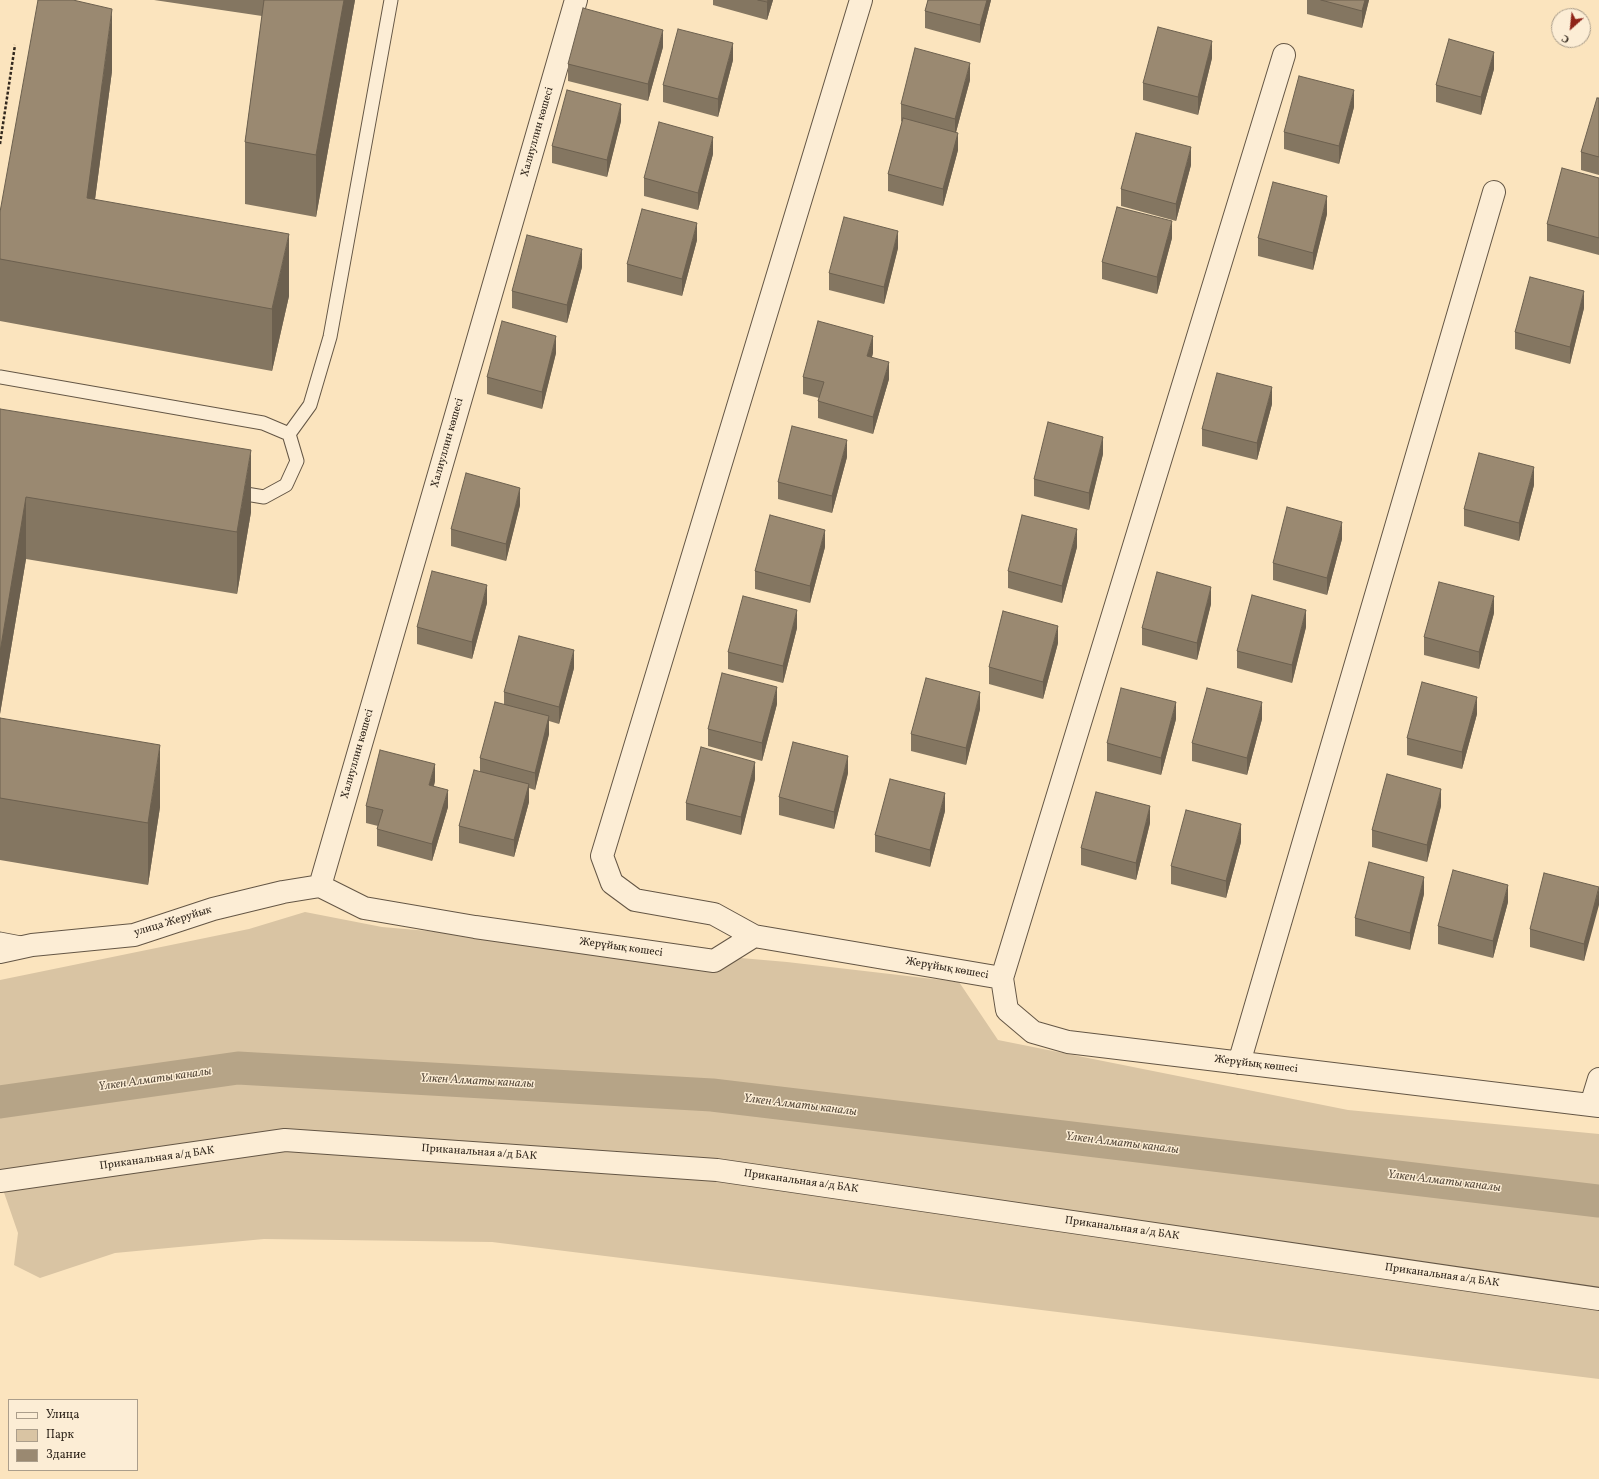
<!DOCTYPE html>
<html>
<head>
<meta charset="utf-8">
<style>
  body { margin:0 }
  #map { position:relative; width:1599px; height:1479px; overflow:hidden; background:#fbe4be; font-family:Vollkorn,serif }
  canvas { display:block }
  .legend { position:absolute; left:8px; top:1399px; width:130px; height:72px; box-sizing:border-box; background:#fcedd5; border:1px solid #ab9e8b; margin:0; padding:5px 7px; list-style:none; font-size:12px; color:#31271d }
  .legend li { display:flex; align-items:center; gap:8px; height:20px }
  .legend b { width:20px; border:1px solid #ab9e8b }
  .north { position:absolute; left:1551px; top:8px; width:40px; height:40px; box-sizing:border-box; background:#fcedd5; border:1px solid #ab9e8b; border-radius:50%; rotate:207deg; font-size:11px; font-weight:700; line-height:16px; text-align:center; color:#31271d }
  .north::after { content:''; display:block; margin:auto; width:14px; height:18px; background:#8f2418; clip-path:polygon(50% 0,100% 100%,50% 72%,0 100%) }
</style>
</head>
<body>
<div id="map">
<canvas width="1599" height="1479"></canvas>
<ul class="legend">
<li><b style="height:5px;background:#fcedd5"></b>Улица</li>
<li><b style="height:11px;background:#d9c4a3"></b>Парк</li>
<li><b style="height:11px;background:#9a8971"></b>Здание</li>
</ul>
<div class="north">С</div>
</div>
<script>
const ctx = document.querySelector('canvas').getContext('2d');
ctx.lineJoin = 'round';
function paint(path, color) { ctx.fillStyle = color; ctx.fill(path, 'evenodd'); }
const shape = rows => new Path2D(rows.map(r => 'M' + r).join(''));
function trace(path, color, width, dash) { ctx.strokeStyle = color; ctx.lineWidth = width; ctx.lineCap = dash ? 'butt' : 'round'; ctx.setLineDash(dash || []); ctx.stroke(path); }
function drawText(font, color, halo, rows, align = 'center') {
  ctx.font = font + ' Vollkorn,serif'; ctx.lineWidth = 3; ctx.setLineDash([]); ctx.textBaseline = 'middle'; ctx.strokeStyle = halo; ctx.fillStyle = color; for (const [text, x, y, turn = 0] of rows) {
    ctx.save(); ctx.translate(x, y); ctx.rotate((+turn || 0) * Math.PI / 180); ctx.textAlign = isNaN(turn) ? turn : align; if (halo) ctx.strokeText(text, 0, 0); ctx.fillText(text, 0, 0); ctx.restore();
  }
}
paint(shape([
  [305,912,382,927,787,962,959,982,998,1040,1348,1110,1599,1134,1599,1379,492,1242,264,1239,115,1253,40,1278,14,1265,18,1233,0,1181,0,980,249,929]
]), '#d9c4a3');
trace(shape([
  [0,1102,238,1068,712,1095,1599,1201]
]), '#b6a487', 33);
const service = shape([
  [0,377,263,423,289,434,297,461,286,485,264,497,234,492],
  [289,434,310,405,330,337,391,0],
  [0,939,21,943]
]);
const minor = shape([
  [320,886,364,908,475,927,714,961,754,936,1002,978,1007,1010,1033,1032,1068,1042,1599,1106],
  [320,886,576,0],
  [754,936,714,914,635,900,612,883,602,856,861,0],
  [0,952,32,945,134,935,213,909,283,892,320,886],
  [1002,978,1284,55],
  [1239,1063,1494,192],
  [1591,1105,1599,1079]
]);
const tertiary = shape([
  [0,1181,285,1140,717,1170,1599,1299]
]);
trace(service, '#645645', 15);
trace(minor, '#645645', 24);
trace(tertiary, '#645645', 24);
trace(shape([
  [0,144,15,45]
]), '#31271d', 2.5, [3, 2]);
trace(service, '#fcedd5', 13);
trace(minor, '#fcedd5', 22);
trace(tertiary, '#fcedd5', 22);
paint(shape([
  [154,0,355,0,316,217,245,204,245,142,262,16],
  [713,0,773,0,767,20,713,5],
  [928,0,991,0,980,43,925,28,925,11],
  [1307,0,1369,0,1362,28,1307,14],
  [663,47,648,101,568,81,568,64],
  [1212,58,1198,115,1143,100,1143,83],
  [733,60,718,117,663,102,663,85],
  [1494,69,1481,115,1436,102,1436,85],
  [112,71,95,199,289,296,272,371,0,321,0,212],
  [970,80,956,132,958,150,943,206,888,191,888,174,902,122,901,121,901,104],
  [1599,98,1599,175,1581,170,1581,152],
  [1354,107,1339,164,1284,149,1284,132],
  [621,121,607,177,552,163,552,146],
  [713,154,698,210,644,196,644,178],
  [1191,165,1176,221,1121,206,1121,189],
  [1599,178,1599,255,1547,241,1547,224],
  [1327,214,1313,270,1258,256,1258,238],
  [1172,238,1157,294,1102,279,1102,262],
  [697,240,682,296,627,282,627,264],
  [898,248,884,304,829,290,829,273],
  [582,267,567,323,512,308,512,291],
  [1584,308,1570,364,1515,349,1515,332],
  [556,353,542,409,487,394,487,377],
  [873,353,872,357,889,379,873,434,818,418,818,401,819,398,803,394,803,377],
  [1272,404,1257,460,1202,446,1202,429],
  [0,409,251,512,237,594,26,559,0,714],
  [1103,454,1089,510,1034,496,1034,479],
  [847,457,832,513,778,499,778,482],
  [1534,485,1519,541,1464,526,1464,509],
  [520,505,506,561,451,546,451,529],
  [1342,539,1327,595,1273,580,1273,563],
  [825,547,810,603,755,589,755,571],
  [1077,547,1062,603,1008,588,1008,571],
  [487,603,472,659,417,644,417,627],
  [1211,604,1197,660,1142,645,1142,628],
  [1494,613,1479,669,1424,655,1424,637],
  [1306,627,1292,683,1237,668,1237,651],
  [797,628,783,683,728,669,728,652],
  [1058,643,1043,699,989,684,989,667],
  [574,668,559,724,549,721,549,734,535,790,529,788,529,802,514,857,459,843,459,826,480,772,480,758,504,705,504,692],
  [777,704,762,761,708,746,708,729],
  [980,709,966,765,911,751,911,734],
  [1477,714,1462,769,1407,755,1407,738],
  [0,718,160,807,148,885,0,860],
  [1176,719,1161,775,1107,761,1107,743],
  [1262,719,1247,775,1192,761,1192,743],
  [848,773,834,829,779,815,779,797],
  [755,779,741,835,686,820,686,803],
  [435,781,434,786,448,807,432,861,377,846,377,829,378,826,366,823,366,806],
  [1441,806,1427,862,1372,847,1372,830],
  [945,811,930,867,875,852,875,835],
  [1150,823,1136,880,1081,865,1081,848],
  [1241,842,1226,898,1171,884,1171,866],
  [1599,887,1584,961,1530,947,1530,929],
  [1424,894,1410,950,1355,936,1355,918],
  [1508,902,1493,958,1438,944,1438,926]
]), '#847661');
paint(shape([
  [344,0,355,0,316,217,316,155],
  [768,0,773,0,767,20,767,2],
  [987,0,991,0,980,43,980,25],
  [1365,0,1369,0,1362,28,1362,11],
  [112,9,112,71,87,260,87,198],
  [663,30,663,47,648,101,648,84],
  [1212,41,1212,58,1198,115,1198,97],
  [733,43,733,60,718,117,718,99],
  [1494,52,1494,69,1481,115,1481,97],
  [970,63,970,80,955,136,955,119],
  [1354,90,1354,107,1339,164,1339,146],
  [621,104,621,121,607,177,607,160],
  [958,133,958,150,943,206,943,189],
  [713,137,713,154,698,210,698,193],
  [1191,147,1191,165,1176,221,1176,204],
  [1327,196,1327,214,1313,270,1313,253],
  [1172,221,1172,238,1157,294,1157,277],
  [697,223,697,240,682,296,682,279],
  [898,231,898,248,884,304,884,287],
  [289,234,289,296,272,371,272,309],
  [582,249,582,267,567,323,567,305],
  [1584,291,1584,308,1570,364,1570,347],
  [556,336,556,353,542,409,542,392],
  [873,336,873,353,867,373,867,356],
  [889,362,889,379,873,434,873,417],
  [1272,387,1272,404,1257,460,1257,443],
  [1103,437,1103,454,1089,510,1089,493],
  [847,440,847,457,832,513,832,496],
  [251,450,251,512,237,594,237,532],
  [1534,467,1534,485,1519,541,1519,523],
  [520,488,520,505,506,561,506,544],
  [26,497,26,559,0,714,0,652],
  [1342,522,1342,539,1327,595,1327,578],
  [1077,529,1077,547,1062,603,1062,586],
  [825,530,825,547,810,603,810,586],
  [487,585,487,603,472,659,472,642],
  [1211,587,1211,604,1197,660,1197,643],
  [1494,596,1494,613,1479,669,1479,652],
  [797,610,797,628,783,683,783,666],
  [1306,610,1306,627,1292,683,1292,665],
  [1058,626,1058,643,1043,699,1043,682],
  [574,650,574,668,559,724,559,707],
  [777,687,777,704,762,761,762,743],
  [980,692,980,709,966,765,966,748],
  [1477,697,1477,714,1462,769,1462,752],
  [1176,702,1176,719,1161,775,1161,758],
  [1262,702,1262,719,1247,775,1247,758],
  [549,716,549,734,535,790,535,773],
  [160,745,160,807,148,885,148,823],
  [848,756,848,773,834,829,834,812],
  [755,762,755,779,741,835,741,817],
  [435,764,435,781,429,802,429,785],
  [529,784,529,802,514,857,514,840],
  [1441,789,1441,806,1427,862,1427,845],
  [448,790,448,807,432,861,432,844],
  [945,793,945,811,930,867,930,850],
  [1150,806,1150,823,1136,880,1136,863],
  [1241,824,1241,842,1226,898,1226,881],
  [1424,877,1424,894,1410,950,1410,933],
  [1508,885,1508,902,1493,958,1493,941],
  [1599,888,1599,905,1584,961,1584,944]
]), '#6c604f');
const building = shape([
  [38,0,73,0,112,9,87,198,289,234,272,309,0,259,0,212,38,0],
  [264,0,344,0,316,155,245,142,264,0],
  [758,0,768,0,767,2,758,0],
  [928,0,987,0,980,25,925,11,928,0],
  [1321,0,1365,0,1362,11,1321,0],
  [583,8,663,30,648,84,568,64,583,8],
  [1158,27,1212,41,1198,97,1143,83,1158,27],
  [678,29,733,43,718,99,663,85,678,29],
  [1449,39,1494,52,1481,97,1436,85,1449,39],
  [915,48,970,63,955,119,901,104,915,48],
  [1299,76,1354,90,1339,146,1284,132,1299,76],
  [567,90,621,104,607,160,552,146,567,90],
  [1597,98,1599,98,1599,157,1581,152,1597,98],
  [903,118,958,133,943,189,888,174,903,118],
  [659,122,713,137,698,193,644,178,659,122],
  [1136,133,1191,147,1176,204,1121,189,1136,133],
  [1562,168,1599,178,1599,238,1547,224,1562,168],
  [1273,182,1327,196,1313,253,1258,238,1273,182],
  [1117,207,1172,221,1157,277,1102,262,1117,207],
  [642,209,697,223,682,279,627,264,642,209],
  [844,217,898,231,884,287,829,273,844,217],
  [527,235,582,249,567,305,512,291,527,235],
  [1530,277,1584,291,1570,347,1515,332,1530,277],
  [502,321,556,336,542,392,487,377,502,321],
  [818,321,873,336,867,356,889,362,873,417,818,401,824,382,803,377,818,321],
  [1217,373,1272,387,1257,443,1202,429,1217,373],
  [0,409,251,450,237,532,26,497,0,652,0,409],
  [1048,422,1103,437,1089,493,1034,479,1048,422],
  [792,426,847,440,832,496,778,482,792,426],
  [1479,453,1534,467,1519,523,1464,509,1479,453],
  [466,473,520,488,506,544,451,529,466,473],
  [1287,507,1342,522,1327,578,1273,563,1287,507],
  [770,515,825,530,810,586,755,571,770,515],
  [1022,515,1077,529,1062,586,1008,571,1022,515],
  [432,571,487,585,472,642,417,627,432,571],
  [1157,572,1211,587,1197,643,1142,628,1157,572],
  [1439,582,1494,596,1479,652,1424,637,1439,582],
  [1252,595,1306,610,1292,665,1237,651,1252,595],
  [743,596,797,610,783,666,728,652,743,596],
  [1003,611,1058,626,1043,682,989,667,1003,611],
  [519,636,574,650,559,707,504,692,519,636],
  [722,673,777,687,762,743,708,729,722,673],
  [926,678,980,692,966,748,911,734,926,678],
  [1422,682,1477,697,1462,752,1407,738,1422,682],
  [1121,688,1176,702,1161,758,1107,743,1121,688],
  [1207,688,1262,702,1247,758,1192,743,1207,688],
  [495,702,549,716,535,773,480,758,495,702],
  [0,718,160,745,148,823,0,798,0,718],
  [793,742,848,756,834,812,779,797,793,742],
  [701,747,755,762,741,817,686,803,701,747],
  [380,750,435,764,429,785,448,790,432,844,377,829,383,810,366,806,380,750],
  [474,770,529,784,514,840,459,826,474,770],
  [1387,774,1441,789,1427,845,1372,830,1387,774],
  [890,779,945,793,930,850,875,835,890,779],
  [1096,792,1150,806,1136,863,1081,848,1096,792],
  [1186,810,1241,824,1226,881,1171,866,1186,810],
  [1369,862,1424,877,1410,933,1355,918,1369,862],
  [1453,870,1508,885,1493,941,1438,926,1453,870],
  [1544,873,1599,887,1584,944,1530,929,1544,873]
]);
paint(building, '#9a8971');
trace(building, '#6c604f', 1);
drawText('11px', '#31271d', '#fcedd5', [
  ["Халиуллин көшесі",538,132,-74],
  ["Халиуллин көшесі",448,443,-74],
  ["Халиуллин көшесі",358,754,-74],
  ["улица Жеруйык",173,922,-17],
  ["Жерұйық көшесі",621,948,8],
  ["Жерұйық көшесі",947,969,10],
  ["Жерұйық көшесі",1256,1065,7],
  ["Приканальная а/д БАК",479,1153,4],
  ["Приканальная а/д БАК",157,1159,-8],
  ["Приканальная а/д БАК",801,1182,8],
  ["Приканальная а/д БАК",1122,1229,8],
  ["Приканальная а/д БАК",1442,1276,8]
]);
drawText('italic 12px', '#594c3d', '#fcedd5', [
  ["Үлкен Алматы каналы",155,1080,-8],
  ["Үлкен Алматы каналы",477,1082,3],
  ["Үлкен Алматы каналы",800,1106,7],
  ["Үлкен Алматы каналы",1122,1144,7],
  ["Үлкен Алматы каналы",1444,1182,7]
]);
</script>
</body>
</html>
